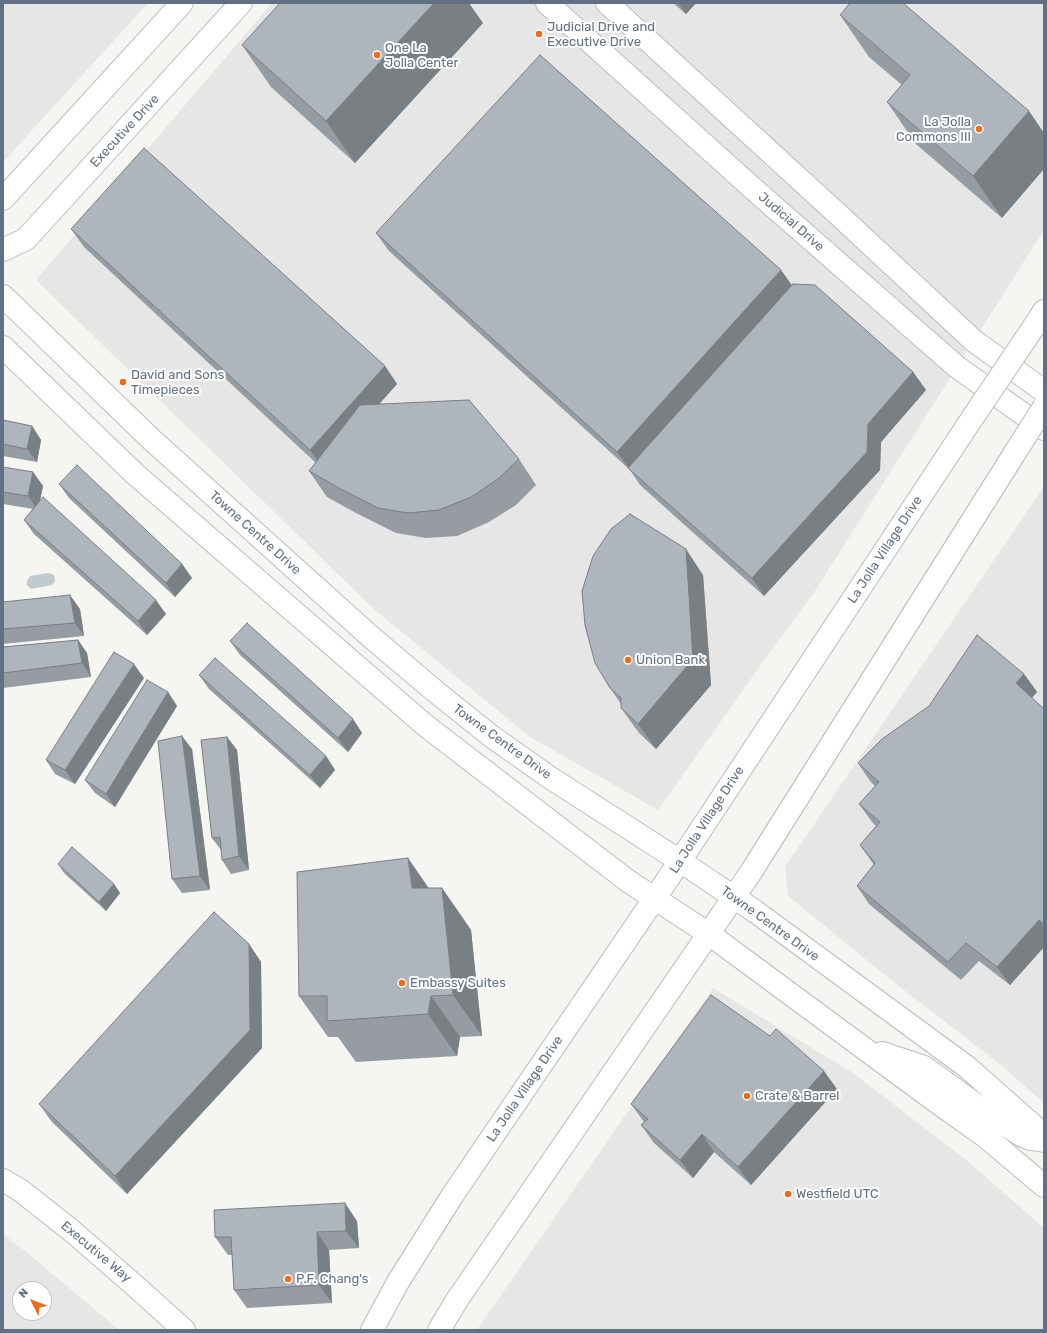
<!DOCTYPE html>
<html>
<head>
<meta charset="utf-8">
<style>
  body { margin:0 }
  #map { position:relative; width:1047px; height:1333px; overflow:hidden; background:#f5f5f1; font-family:Rubik,sans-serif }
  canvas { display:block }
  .frame { position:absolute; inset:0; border:4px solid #627085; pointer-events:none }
  .north { position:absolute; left:12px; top:1281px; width:40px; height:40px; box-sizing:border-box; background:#fff; border:1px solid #c0c6ce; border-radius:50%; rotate:312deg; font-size:11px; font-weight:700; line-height:16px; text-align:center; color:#627085 }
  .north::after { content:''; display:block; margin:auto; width:14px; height:18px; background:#ef6b17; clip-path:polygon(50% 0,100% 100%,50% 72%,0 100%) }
</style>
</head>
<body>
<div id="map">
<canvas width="1047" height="1333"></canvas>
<div class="frame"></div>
<div class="north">N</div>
</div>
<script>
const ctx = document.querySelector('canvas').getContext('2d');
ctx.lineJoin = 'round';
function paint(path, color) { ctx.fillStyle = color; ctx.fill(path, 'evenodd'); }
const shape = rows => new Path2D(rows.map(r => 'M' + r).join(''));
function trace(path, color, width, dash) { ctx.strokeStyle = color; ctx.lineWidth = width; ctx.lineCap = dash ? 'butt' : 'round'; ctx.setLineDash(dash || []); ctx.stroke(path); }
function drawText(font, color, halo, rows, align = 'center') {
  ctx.font = font + ' Rubik,sans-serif'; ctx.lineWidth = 4; ctx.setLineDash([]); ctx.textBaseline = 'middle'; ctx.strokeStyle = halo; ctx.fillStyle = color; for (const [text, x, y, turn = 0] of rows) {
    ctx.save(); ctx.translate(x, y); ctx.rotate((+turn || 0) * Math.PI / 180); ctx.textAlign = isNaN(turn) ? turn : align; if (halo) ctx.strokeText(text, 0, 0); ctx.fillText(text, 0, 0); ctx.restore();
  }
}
paint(shape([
  [3,3,148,3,3,162],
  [272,3,1044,3,1044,230,813,594,765,659,658,810,530,737,376,611,36,280],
  [1043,488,1044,489,1044,1103,1001,1065,891,980,788,896,785,867],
  [713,988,853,1073,965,1159,1044,1228,1044,1330,477,1330],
  [3,1234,30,1255,119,1330,3,1330],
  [20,1289,44,1289,44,1313,20,1313]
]), '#e5e6e5');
paint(shape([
  [49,573,54,575,55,581,52,585,31,589,27,585,27,581,30,576]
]), '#c2cad1');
const secondary = shape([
  [547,3,758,193,957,367,1044,429],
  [607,3,842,218,974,341,1044,391],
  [3,199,182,3],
  [3,250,26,239,241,3],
  [3,296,152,440,371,637,436,692,491,736,549,777,680,861,756,912,967,1067,1044,1135],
  [3,347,135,474,426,726,628,881,709,934,934,1100,986,1137,1044,1186],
  [882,1053,924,1067,993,1117,1021,1135,1031,1139,1044,1141],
  [3,1180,20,1190,72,1231,133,1284,184,1330]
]);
const primary = shape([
  [1033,328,1044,311],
  [372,1330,398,1282,452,1196,680,861,973,417],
  [439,1330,457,1300,751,872,1016,451]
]);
trace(secondary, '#b9bcc2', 24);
trace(primary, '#b7babf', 24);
trace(secondary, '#fff', 22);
trace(primary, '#fff', 22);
const primaryBridge = shape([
  [973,417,1033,328],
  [1016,451,1044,407]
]);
trace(primaryBridge, '#b7babf', 24, []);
trace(primaryBridge, '#fff', 22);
paint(shape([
  [673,3,696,3,686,14],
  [903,3,1002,218,916,144,887,102,902,85,869,57,840,15],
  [483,23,355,163,271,87,242,45],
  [71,229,385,366,397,384,379,404,519,459,536,485,516,505,489,522,457,536,426,538,396,533,356,513,327,497,309,471,316,463,84,247],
  [376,233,792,286,913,372,926,390,881,442,880,470,764,596,640,485,630,470,389,251],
  [3,420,32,426,41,440,37,462,3,456],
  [3,467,33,472,43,486,40,500,166,614,147,635,34,534,24,520,33,509,3,504],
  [59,484,182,564,192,578,175,597,69,498],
  [703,575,711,685,656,749,639,733,621,708,621,704,610,688],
  [3,602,80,609,84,636,3,644],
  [78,640,87,653,91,677,3,688,3,647],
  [230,641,353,719,362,733,348,752,240,655],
  [1024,674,1037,692,1032,698,1044,710,1044,947,1010,985,979,961,961,980,869,904,857,886,874,865,860,845,876,826,872,822,859,804,875,786,870,781,858,763],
  [199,675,326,756,335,770,320,788,209,689],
  [144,678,75,784,55,774,46,760],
  [168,692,177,706,115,807,95,793,85,780],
  [227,737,237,750,249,870,231,874,222,860,221,850,212,838],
  [192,749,210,890,182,893,172,879],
  [58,864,114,884,120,893,106,911,64,873],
  [429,888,442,888,471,930,482,1036,460,1037,457,1056,356,1062,338,1037,328,1037,299,996],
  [249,944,261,962,262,1048,127,1194,52,1122,39,1104],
  [837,1089,751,1185,714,1152,693,1178,654,1143,641,1125,644,1122,631,1104],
  [357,1221,359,1248,329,1250,332,1303,247,1308,234,1290,232,1255,228,1255,215,1237]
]), '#969ca2');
paint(shape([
  [434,3,469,3,483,23,355,163,326,121],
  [678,3,696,3,686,14],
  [1029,111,1044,133,1044,169,1002,218,973,176],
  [781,270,794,288,628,468,630,470,617,452],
  [385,366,397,384,322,468,310,450],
  [913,372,926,390,881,442,880,470,764,596,752,578,868,424],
  [32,426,41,440,37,462,27,449],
  [33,472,43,486,38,510,28,496],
  [686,549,703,575,711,685,656,749,638,724],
  [182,564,192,578,175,597,166,583],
  [70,595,80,609,84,636,75,623],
  [156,600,166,614,147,635,138,621],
  [78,640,87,653,91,677,82,663],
  [134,664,144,678,75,784,65,770],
  [1024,674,1037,692,1029,701,1016,683],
  [168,692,177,706,115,807,106,794],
  [353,719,362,733,348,752,338,738],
  [182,736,192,749,210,890,200,876],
  [227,737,237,750,249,870,239,856],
  [326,756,335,770,320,788,310,775],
  [408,858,437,900,412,888],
  [114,884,120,893,106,911,99,902],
  [442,888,471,930,482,1036,453,995],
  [1039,920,1044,926,1044,947,1010,985,997,967],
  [249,944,261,962,262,1048,127,1194,115,1176],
  [431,996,460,1037,457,1056,428,1014],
  [824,1071,837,1089,751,1185,738,1167],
  [702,1134,714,1152,693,1178,680,1160],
  [345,1203,357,1221,359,1248,346,1231],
  [317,1232,329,1250,332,1303,319,1285]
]), '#7a7f84');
const building = shape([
  [280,3,434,3,326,121,242,45,280,3],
  [850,3,903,3,1029,111,973,176,887,102,910,75,840,15,850,3],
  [540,55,781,270,617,452,376,233,540,55],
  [144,148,385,366,310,450,71,229,144,148],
  [793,284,815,285,913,372,868,424,867,452,752,578,628,468,793,284],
  [469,400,519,459,498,479,471,497,439,510,408,513,378,508,339,488,309,471,360,405,469,400],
  [3,420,32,426,27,449,3,444,3,420],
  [77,465,182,564,166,583,59,484,77,465],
  [3,467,33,472,28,496,3,492,3,467],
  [43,497,156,600,138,621,24,520,43,497],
  [630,514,686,549,693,659,638,724,621,708,621,698,610,688,595,663,585,625,582,591,593,556,611,529,630,514],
  [70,595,75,623,3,629,3,602,70,595],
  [247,623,353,719,338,738,230,641,247,623],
  [977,635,1024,674,1016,683,1044,709,1044,924,1039,920,997,967,966,943,948,962,857,886,875,863,860,845,880,822,859,804,879,782,858,763,882,739,929,706,977,635],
  [78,640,82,663,3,673,3,647,78,640],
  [114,652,134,664,65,770,46,760,114,652],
  [215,658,326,756,310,775,199,675,215,658],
  [147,680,168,692,106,794,85,780,147,680],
  [182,736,200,876,172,879,158,741,182,736],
  [227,737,239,856,222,860,220,837,212,838,201,740,227,737],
  [72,847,114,884,99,902,58,864,72,847],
  [408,858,412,888,442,888,453,995,431,996,428,1014,327,1021,327,996,299,996,297,872,408,858],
  [214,912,249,944,250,1030,115,1176,39,1104,214,912],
  [711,995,770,1036,776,1029,824,1071,738,1167,702,1134,680,1160,641,1125,648,1119,631,1104,711,995],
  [345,1203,346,1231,317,1232,319,1285,234,1290,231,1237,215,1237,214,1210,345,1203]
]);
paint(building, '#afb5bc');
trace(building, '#7a7f84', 1);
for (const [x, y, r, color] of [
  [539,34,4,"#ef6b17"],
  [377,55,4,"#ef6b17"],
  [979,129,4,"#ef6b17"],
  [123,382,4,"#ef6b17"],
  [628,660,4,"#ef6b17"],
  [402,983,4,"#ef6b17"],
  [747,1096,4,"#ef6b17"],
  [788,1194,4,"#ef6b17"],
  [288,1279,4,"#ef6b17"]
]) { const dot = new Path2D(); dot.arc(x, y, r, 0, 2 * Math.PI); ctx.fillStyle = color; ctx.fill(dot); trace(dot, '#fff', 1.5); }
drawText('13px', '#627085', '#fff', [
  ["Judicial Drive and",547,27],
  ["Executive Drive",547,42],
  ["One La",385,48],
  ["Jolla Center",385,63],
  ["La Jolla",971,122,"right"],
  ["Commons III",971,137,"right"],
  ["David and Sons",131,375],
  ["Timepieces",131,390],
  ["Union Bank",636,660],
  ["Embassy Suites",410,983],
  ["Crate & Barrel",755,1096],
  ["Westfield UTC",796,1194],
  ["P.F. Chang's",296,1279]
], 'left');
drawText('13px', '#627085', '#fff', [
  ["Executive Drive",125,131,-47],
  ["Judicial Drive",791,222,41],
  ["Towne Centre Drive",255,533,42],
  ["La Jolla Village Drive",885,550,-57],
  ["Towne Centre Drive",502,742,36],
  ["La Jolla Village Drive",707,820,-57],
  ["Towne Centre Drive",770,924,36],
  ["La Jolla Village Drive",525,1089,-56],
  ["Executive Way",96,1252,40]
]);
</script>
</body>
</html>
